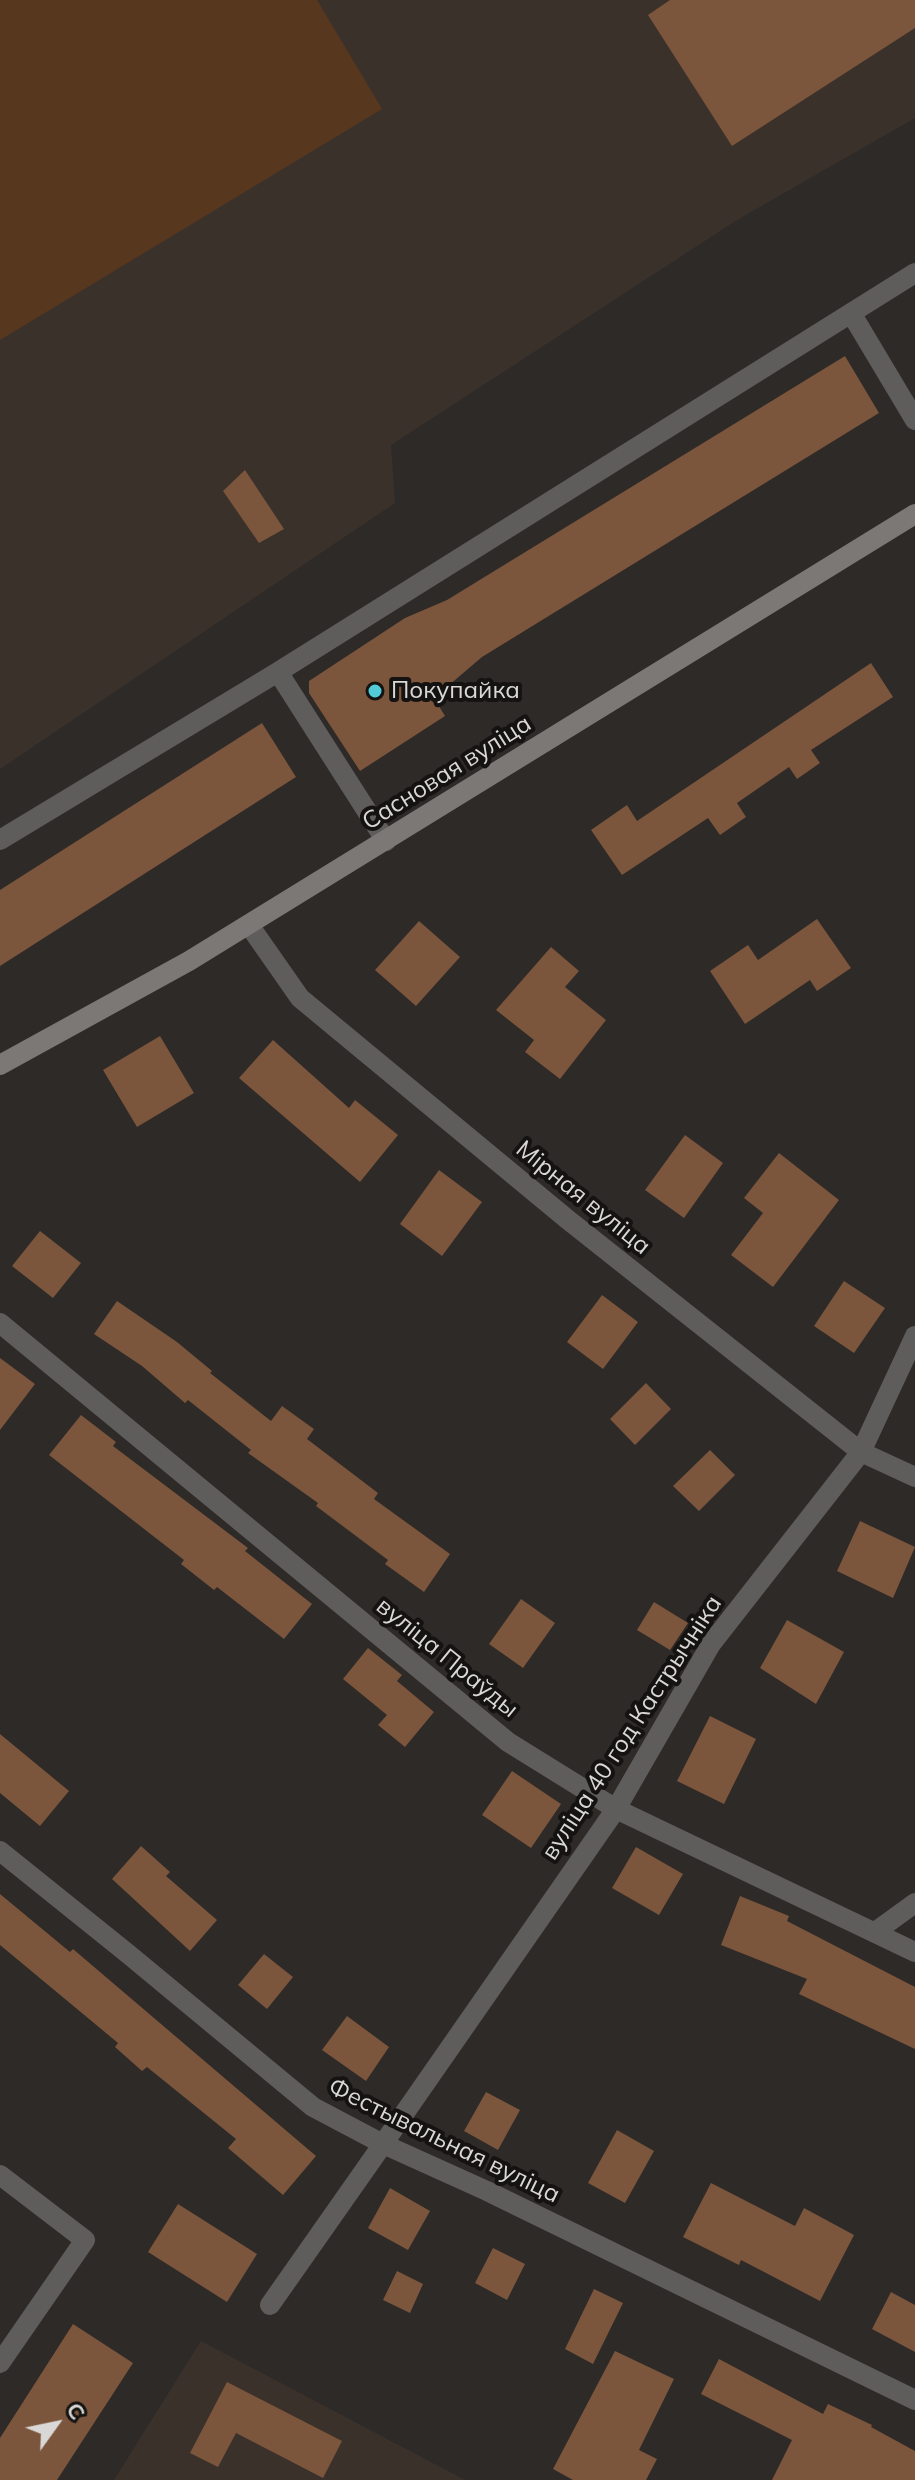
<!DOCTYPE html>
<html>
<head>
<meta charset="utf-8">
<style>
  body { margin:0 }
  #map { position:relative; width:915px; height:2480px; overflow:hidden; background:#2e2a28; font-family:Mulish,sans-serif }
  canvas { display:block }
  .north { position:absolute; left:16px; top:2384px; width:80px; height:80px; -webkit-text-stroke:6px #151312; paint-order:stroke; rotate:57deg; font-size:22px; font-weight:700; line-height:32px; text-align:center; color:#dad8d6 }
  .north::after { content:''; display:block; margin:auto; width:28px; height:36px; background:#dad8d6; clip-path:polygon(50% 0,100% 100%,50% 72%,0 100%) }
</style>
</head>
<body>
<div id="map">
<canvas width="915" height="2480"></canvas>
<div class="north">С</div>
</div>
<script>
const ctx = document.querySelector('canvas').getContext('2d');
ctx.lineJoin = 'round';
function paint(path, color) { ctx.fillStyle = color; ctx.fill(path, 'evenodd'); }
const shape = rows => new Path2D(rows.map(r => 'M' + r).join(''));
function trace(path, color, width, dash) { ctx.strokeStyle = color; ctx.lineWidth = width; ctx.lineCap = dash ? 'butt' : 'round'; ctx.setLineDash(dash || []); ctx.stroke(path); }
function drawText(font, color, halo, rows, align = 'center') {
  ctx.font = font + ' Mulish,sans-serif'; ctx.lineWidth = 8; ctx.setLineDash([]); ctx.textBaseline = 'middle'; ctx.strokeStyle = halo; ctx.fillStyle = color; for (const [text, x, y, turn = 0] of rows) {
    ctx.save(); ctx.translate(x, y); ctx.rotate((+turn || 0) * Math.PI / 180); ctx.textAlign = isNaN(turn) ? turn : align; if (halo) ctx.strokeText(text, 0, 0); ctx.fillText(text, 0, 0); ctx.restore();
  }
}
paint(shape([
  [0,0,915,0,915,118,737,220,391,445,395,503,0,769],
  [201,2341,465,2480,114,2480]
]), '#3b312b');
paint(shape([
  [0,0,317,0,382,109,0,340]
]), '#58371f');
paint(shape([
  [670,0,915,0,915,28,732,146,648,15],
  [845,356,879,413,482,657,434,698,445,716,360,771,309,693,309,681,405,618,447,600],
  [245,470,284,529,259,543,223,491],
  [871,663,893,697,811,750,820,763,797,779,789,767,737,803,746,817,720,835,708,818,622,875,591,830,627,805,637,821],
  [262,723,296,777,0,966,0,890],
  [817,919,851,968,817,991,810,980,745,1024,710,971,748,945,758,960],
  [419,921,460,957,416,1006,375,970],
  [551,947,579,971,565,987,606,1020,560,1079,525,1052,534,1040,496,1010],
  [160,1036,194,1093,137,1127,103,1070],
  [273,1040,349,1108,355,1100,398,1135,360,1182,239,1078],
  [685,1135,723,1163,684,1218,645,1190],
  [779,1153,839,1200,773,1287,731,1255,763,1213,744,1198],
  [439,1170,482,1202,442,1256,400,1224],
  [40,1231,81,1263,53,1298,12,1266],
  [844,1281,885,1308,854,1353,814,1326],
  [602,1295,638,1322,603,1369,567,1342],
  [117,1301,177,1342,212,1371,210,1373,271,1421,282,1406,314,1429,307,1439,378,1493,374,1499,450,1554,424,1592,385,1564,388,1560,316,1506,318,1503,248,1453,251,1450,188,1400,185,1403,142,1366,94,1334],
  [0,1358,35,1384,0,1430],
  [646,1383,671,1409,635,1445,610,1419],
  [81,1415,116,1442,113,1446,248,1548,245,1551,312,1604,284,1639,217,1587,214,1590,181,1564,184,1560,49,1455],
  [710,1450,735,1475,699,1511,673,1486],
  [860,1521,915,1547,893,1598,837,1571],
  [521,1599,555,1623,523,1668,489,1644],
  [654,1602,688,1623,670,1650,637,1630],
  [787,1620,844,1652,816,1704,760,1668],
  [368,1648,402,1675,397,1681,434,1712,405,1747,378,1725,387,1715,343,1679],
  [710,1716,756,1739,724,1804,677,1781],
  [0,1734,69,1791,40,1826,0,1793],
  [512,1771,561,1804,531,1848,482,1815],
  [141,1846,170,1872,166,1876,217,1920,190,1951,112,1879],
  [636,1847,683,1874,659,1915,612,1888],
  [0,1894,70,1952,73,1949,316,2156,283,2195,228,2148,236,2139,147,2067,142,2071,115,2047,118,2043,0,1945],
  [740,1896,789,1916,787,1921,915,1987,915,2049,799,1994,807,1979,721,1945],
  [264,1954,293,1977,267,2009,238,1985],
  [347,2016,389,2047,366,2081,322,2050],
  [486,2092,520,2110,498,2150,464,2131],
  [617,2130,654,2151,625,2203,588,2183],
  [711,2183,795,2226,804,2208,854,2235,820,2301,741,2260,739,2265,683,2237],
  [390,2188,430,2211,408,2250,368,2228],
  [178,2204,257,2254,227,2302,148,2252],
  [493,2248,525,2264,507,2300,475,2283],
  [397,2271,423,2284,410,2313,383,2300],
  [594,2289,623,2303,593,2364,565,2349],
  [891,2292,915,2305,915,2352,872,2329],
  [73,2324,133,2363,57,2480,0,2480,0,2438],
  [615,2351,674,2379,639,2450,657,2459,646,2480,573,2480,553,2469],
  [719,2359,823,2414,828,2404,872,2425,871,2427,915,2451,915,2480,772,2480,792,2440,701,2394],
  [227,2382,342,2441,323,2478,236,2433,218,2467,190,2453]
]), '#7b553c');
trace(shape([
  [851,313,915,420],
  [0,840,278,672],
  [386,841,278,672,915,273],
  [875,1932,915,1903],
  [0,2175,85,2240,0,2363],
  [270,2305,383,2144]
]), '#5f5d5b', 20);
trace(shape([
  [249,925,300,998,567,1219,861,1452,915,1477],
  [0,1323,508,1742,616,1809,915,1952],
  [0,1851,127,1953,313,2107,383,2144,487,2191,915,2400],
  [383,2144,616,1809,711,1644,861,1452,915,1336]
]), '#5f5d5b', 20);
trace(shape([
  [0,1065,189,961,915,514]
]), '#7b7876', 20);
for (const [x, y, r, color] of [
  [375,691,8,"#52cbd8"]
]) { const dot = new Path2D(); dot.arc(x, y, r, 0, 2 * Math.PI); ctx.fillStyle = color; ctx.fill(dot); trace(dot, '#151312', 3); }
drawText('24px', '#dad8d6', '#151312', [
  ["Покупайка",391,691]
], 'left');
drawText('24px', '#dad8d6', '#151312', [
  ["Сасновая вуліца",447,773,-32],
  ["Мірная вуліца",583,1198,39],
  ["вуліца Праўды",447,1658,39],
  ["вуліца 40 год Кастрычніка",632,1728,-57],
  ["Фестывальная вуліца",444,2141,26]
]);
</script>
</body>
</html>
